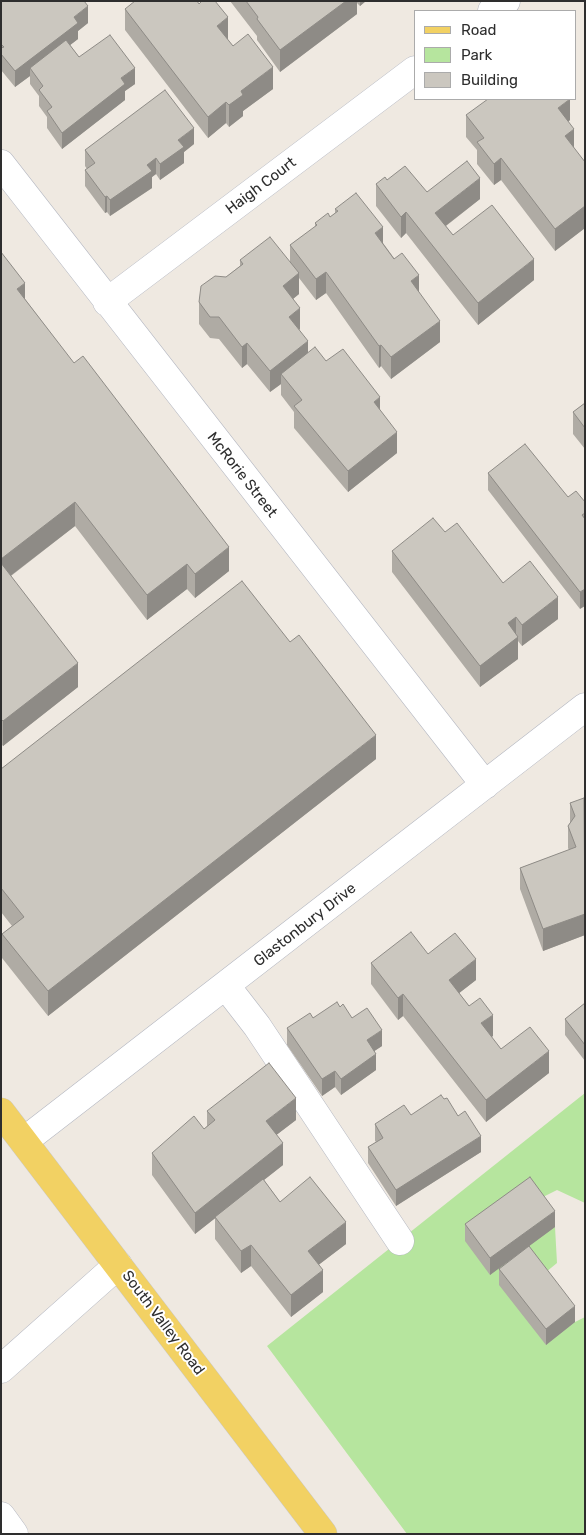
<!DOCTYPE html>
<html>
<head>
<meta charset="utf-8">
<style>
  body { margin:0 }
  #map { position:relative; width:586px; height:1535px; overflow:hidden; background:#efe9e1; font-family:Rubik,sans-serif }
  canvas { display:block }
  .frame { position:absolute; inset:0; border:2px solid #2e2e2e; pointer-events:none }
  .legend { position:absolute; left:414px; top:10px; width:162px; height:90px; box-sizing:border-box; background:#fff; border:1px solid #ababab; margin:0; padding:6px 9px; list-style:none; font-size:15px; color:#2e2e2e }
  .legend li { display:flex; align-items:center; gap:10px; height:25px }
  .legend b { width:25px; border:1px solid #ababab }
</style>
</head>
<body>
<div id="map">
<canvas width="586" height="1535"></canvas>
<div class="frame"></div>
<ul class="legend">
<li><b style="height:6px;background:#f2d163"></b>Road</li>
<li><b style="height:14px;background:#b6e59e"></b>Park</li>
<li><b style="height:14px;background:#cbc7bf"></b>Building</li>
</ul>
</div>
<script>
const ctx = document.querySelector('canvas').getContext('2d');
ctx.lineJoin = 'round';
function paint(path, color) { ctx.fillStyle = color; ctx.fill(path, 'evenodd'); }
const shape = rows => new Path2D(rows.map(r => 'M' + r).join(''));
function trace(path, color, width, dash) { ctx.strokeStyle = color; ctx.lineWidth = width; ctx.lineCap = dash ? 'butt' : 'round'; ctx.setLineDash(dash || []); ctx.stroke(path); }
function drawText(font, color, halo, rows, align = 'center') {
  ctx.font = font + ' Rubik,sans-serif'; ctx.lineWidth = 4; ctx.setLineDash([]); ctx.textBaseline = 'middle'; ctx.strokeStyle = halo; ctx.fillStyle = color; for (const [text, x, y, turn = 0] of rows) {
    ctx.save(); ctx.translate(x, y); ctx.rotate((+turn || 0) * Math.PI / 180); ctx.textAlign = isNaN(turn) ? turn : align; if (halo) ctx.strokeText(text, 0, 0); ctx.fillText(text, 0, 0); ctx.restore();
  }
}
paint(shape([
  [585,1093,585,1203,557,1190,535,1201,555,1227,557,1263,540,1277,575,1322,585,1317,585,1534,407,1534,267,1346]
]), '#b6e59e');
const minor = shape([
  [492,11,506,1],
  [1,164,485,785],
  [107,302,415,70],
  [226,986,257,1026,400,1241],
  [24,1141,585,707],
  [1,1369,118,1265],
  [1,1516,14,1534]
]);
const major = shape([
  [1,1112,323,1534]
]);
trace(minor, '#b4b7c1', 29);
trace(major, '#c9c9c9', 29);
trace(minor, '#fff', 28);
trace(major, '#f2d163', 28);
paint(shape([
  [1,1,88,23,78,31,78,39,70,45,79,57,135,84,125,91,125,100,62,149,47,128,47,117,39,106,39,96,30,84,30,76,15,87,1,70],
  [230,1,366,1,360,6,357,3,357,14,280,72,257,40,257,36],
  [125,9,228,39,227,39,233,46,273,89,243,111,243,116,229,127,226,123,208,138,125,30],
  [466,115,570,120,568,122,574,149,585,162,585,228,555,251,501,180,494,185,477,164,477,150,466,137],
  [194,144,184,152,184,163,160,180,156,174,152,177,152,188,110,216,107,212,105,213,85,186,85,170,87,169,85,166,85,150],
  [387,180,427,192,480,199,446,226,453,235,534,280,478,325,406,233,401,238,376,206,376,184],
  [335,209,383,243,419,292,440,342,391,379,381,366,379,368,326,293,316,300,299,278,299,294,293,299,300,329,299,330,308,353,326,361,380,410,397,453,348,492,294,428,294,412,281,395,281,384,270,392,247,364,242,368,219,339,210,338,199,324,199,302,226,277,240,266,240,260,290,262,290,245,315,227,315,223,330,217,335,213],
  [1,252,25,299,229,571,195,598,187,589,147,620,75,526,11,576,78,687,3,746,1,744],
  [585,403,585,449,573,434,573,412],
  [488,473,585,502,580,609,488,490],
  [445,532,503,583,558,619,522,646,518,641,518,659,480,687,392,572,392,551],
  [376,759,48,1016,2,958,2,934,12,926,1,912,1,769],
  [585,800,585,935,543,951,520,889,520,868,569,850,568,848,568,826,570,823,570,803],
  [428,954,476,980,459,993,493,1036,491,1037,501,1049,549,1073,486,1122,403,1016,398,1020,371,984,371,963],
  [585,1003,585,1061,565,1035,565,1019],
  [340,1007,382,1046,374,1051,376,1070,341,1095,335,1087,322,1096,287,1045,287,1028],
  [207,1111,296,1120,276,1135,283,1165,264,1180,280,1202,346,1244,318,1265,323,1292,291,1317,251,1266,241,1273,215,1239,215,1218,195,1234,152,1175,152,1153,204,1129,207,1126],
  [411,1115,481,1152,396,1206,368,1163,368,1147,376,1142,375,1141,375,1124],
  [465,1224,555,1227,529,1246,575,1322,546,1345,499,1285,499,1269,516,1255,490,1275,465,1241]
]), '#afaba4');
paint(shape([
  [346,1,357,1,357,14,280,72,280,50],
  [360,1,366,1,360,6],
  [88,6,88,23,78,31,78,39,34,73,30,68,30,76,15,87,15,71,74,17],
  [228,17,228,39,217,48,217,26],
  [273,67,273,89,243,111,243,116,229,127,229,105,241,91],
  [135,68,135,84,125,91,125,100,62,149,62,133,121,78],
  [570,99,570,120,558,130,558,108],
  [226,102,226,123,208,138,208,117],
  [194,128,194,144,184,152,184,163,160,180,160,164,178,140],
  [574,129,574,150,565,136],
  [156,158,156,174,152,177,152,188,110,216,110,200,147,165],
  [501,158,501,180,494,185,494,164],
  [480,178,480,199,435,234,435,213],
  [107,196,107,212,105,213,105,197],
  [585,206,585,228,555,251,555,229],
  [406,212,406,233,401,238,401,217],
  [383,227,383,249,375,233],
  [534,259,534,280,478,325,478,303],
  [326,272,326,293,316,300,316,279],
  [299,273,299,294,283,307,283,286],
  [419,275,419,296,411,281],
  [25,283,25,307,17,289],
  [300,308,300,329,289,338,289,317],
  [440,321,440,342,391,379,391,357],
  [308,341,308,362,281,374,281,384,270,392,270,371],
  [247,343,247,364,242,368,242,347],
  [381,345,381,366,379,368,379,346],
  [380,397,380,418,374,402],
  [397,432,397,453,348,492,348,471],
  [75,502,75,526,1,583,1,559],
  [229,547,229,571,195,598,195,574],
  [187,564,187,589,147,620,147,595],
  [585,589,585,606,580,609,580,592],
  [558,597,558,619,522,646,522,625],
  [516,617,516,638,518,637,518,659,480,687,480,666,508,623],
  [78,663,78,687,3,746,3,721],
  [376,735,376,759,48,1016,48,991],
  [585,914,585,935,543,951,543,929],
  [476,959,476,980,449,1001,449,980],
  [403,994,403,1016,398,1020,398,998],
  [493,1015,493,1036,481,1045,481,1023],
  [382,1030,382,1046,367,1056,367,1040],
  [549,1051,549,1073,486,1122,486,1100],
  [376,1054,376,1070,341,1095,341,1079],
  [335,1071,335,1087,322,1096,322,1079],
  [296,1098,296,1120,266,1143,266,1121],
  [481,1136,481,1152,396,1206,396,1190],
  [283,1143,283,1165,195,1234,195,1213],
  [555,1211,555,1227,490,1275,490,1258],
  [346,1222,346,1244,308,1273,308,1251],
  [251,1245,251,1266,241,1273,241,1251],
  [323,1270,323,1292,291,1317,291,1295],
  [575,1306,575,1322,546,1345,546,1329]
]), '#8e8b86');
const building = shape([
  [1,1,84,1,88,6,74,17,78,23,15,71,1,54,1,48,4,47,1,44,1,1],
  [135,1,197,1,199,4,202,1,215,1,228,17,217,26,233,46,248,34,273,67,241,91,243,95,229,105,226,102,208,117,125,9,135,1],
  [246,1,346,1,280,50,257,19,258,17,246,1],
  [110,35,135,68,121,78,125,84,62,133,47,111,52,107,39,90,43,86,30,68,66,40,79,57,110,35],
  [165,90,194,128,178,140,184,147,160,164,156,158,147,165,152,171,110,200,107,196,105,197,85,170,95,163,85,150,165,90],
  [488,99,570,99,558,108,574,129,565,136,585,162,585,206,555,229,501,158,494,164,477,142,484,138,466,115,488,99],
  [467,161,480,178,435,213,453,235,492,205,534,259,478,303,406,212,401,217,376,184,385,177,387,180,405,166,427,192,467,161],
  [356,193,383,227,375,233,394,259,402,253,419,275,411,281,440,321,391,357,381,345,379,346,326,272,316,279,290,245,317,225,315,223,328,213,330,217,338,211,335,209,356,193],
  [270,237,299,273,283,286,300,308,289,317,308,341,270,371,247,343,242,347,219,317,210,317,199,302,201,286,215,276,226,277,243,264,240,260,270,237],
  [1,252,25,283,17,289,74,363,83,356,229,547,195,574,187,564,147,595,75,502,1,559,1,252],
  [315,347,326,361,343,349,380,397,374,402,397,432,348,471,294,406,302,400,281,374,315,347],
  [585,403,585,428,573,412,585,403],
  [525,444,568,497,576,491,585,502,585,513,582,515,585,519,585,589,580,592,488,473,525,444],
  [433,518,445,532,457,523,503,583,530,561,558,597,522,625,516,617,508,623,518,637,480,666,392,551,433,518],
  [1,563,78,663,3,721,1,719,1,563],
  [242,581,290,642,299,635,376,735,48,991,2,934,24,917,1,888,1,769,242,581],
  [584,798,585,914,543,929,520,868,576,847,568,826,575,816,570,803,584,798],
  [411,932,428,954,455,933,476,959,449,980,469,1006,480,998,493,1015,481,1023,501,1049,530,1027,549,1051,486,1100,403,994,398,998,371,963,411,932],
  [337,1002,340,1007,343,1004,352,1018,367,1008,382,1030,367,1040,376,1054,341,1079,335,1071,322,1079,287,1028,310,1013,313,1018,337,1002],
  [585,1003,585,1045,565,1019,585,1003],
  [269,1063,296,1098,266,1121,283,1143,195,1213,152,1153,194,1116,204,1129,215,1120,207,1111,269,1063],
  [441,1095,444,1099,447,1098,458,1116,465,1111,481,1136,396,1190,368,1147,383,1138,375,1124,404,1105,411,1115,441,1095],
  [310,1177,346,1222,308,1251,323,1270,291,1295,251,1245,241,1251,215,1217,263,1179,280,1202,310,1177],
  [530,1177,555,1211,490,1258,465,1224,530,1177],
  [529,1246,575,1306,546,1329,499,1269,529,1246]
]);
paint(building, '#cbc7bf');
trace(building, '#8e8b86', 1);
drawText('15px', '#2e2e2e', '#fff', [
  ["Haigh Court",261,186,-37],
  ["McRorie Street",242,475,52],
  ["Glastonbury Drive",305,925,-38],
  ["South Valley Road",163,1323,53]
]);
</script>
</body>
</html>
